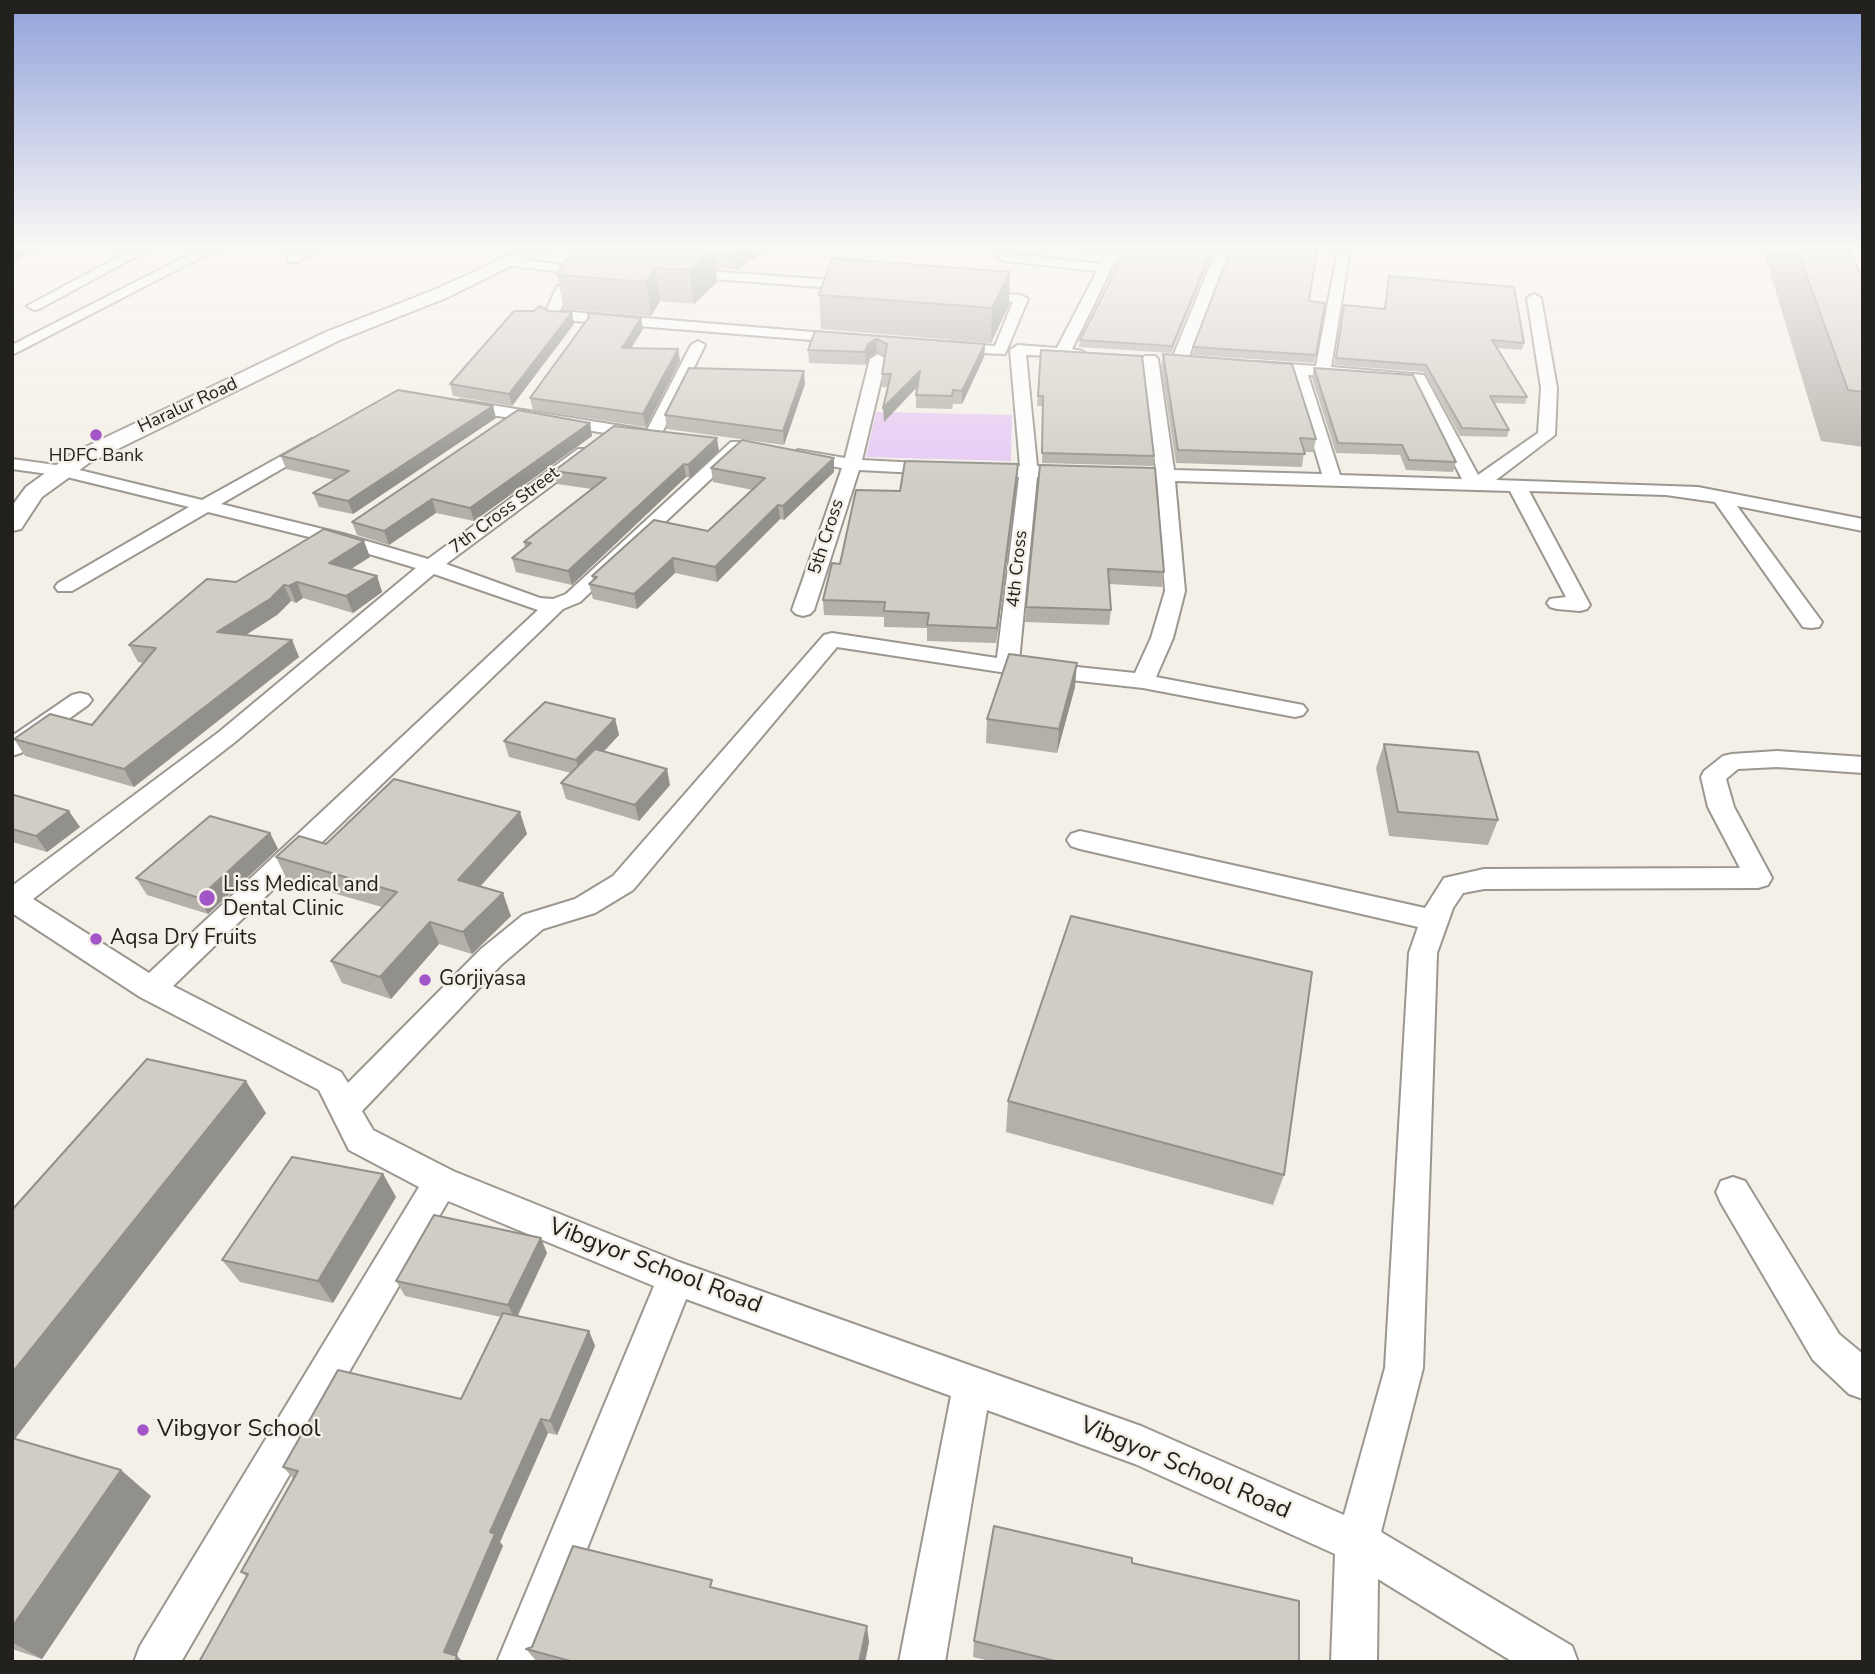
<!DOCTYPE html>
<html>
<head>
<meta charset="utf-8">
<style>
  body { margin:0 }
  #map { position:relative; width:1875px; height:1674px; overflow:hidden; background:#f4f0e8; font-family:"Nunito Sans",sans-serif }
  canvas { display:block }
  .frame { position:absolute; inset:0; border:14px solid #23211e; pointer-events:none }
</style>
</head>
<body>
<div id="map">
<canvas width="1875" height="1674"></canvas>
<div class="frame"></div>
</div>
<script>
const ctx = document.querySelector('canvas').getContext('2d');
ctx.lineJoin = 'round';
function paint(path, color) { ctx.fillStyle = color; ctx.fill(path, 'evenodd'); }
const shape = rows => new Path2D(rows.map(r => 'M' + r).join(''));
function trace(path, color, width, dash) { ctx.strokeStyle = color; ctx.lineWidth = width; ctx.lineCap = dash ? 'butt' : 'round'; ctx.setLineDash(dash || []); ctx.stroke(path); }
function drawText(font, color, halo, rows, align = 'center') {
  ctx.font = font + ' "Nunito Sans",sans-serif'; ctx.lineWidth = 5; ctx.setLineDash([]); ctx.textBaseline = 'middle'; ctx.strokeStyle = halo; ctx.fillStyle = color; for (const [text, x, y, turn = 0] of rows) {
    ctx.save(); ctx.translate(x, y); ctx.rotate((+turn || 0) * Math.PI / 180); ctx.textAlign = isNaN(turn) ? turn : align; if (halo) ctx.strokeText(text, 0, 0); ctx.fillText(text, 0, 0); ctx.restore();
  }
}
paint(shape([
  [876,412,1012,415,1011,461,866,457]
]), '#e5c8f4');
const minor = shape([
  [133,249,150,249,39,309,34,310,27,306,133,249],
  [200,249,217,249,12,355,12,345,200,249],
  [300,249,316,249,298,262,288,262,288,256,300,249],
  [1108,249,1121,249,1072,349,1082,351,1085,354,1082,357,1026,355,1037,466,1073,468,1082,473,1073,478,1037,477,1019,661,1135,673,1151,638,1165,591,1157,480,1122,479,1113,474,1122,469,1156,470,1142,359,1145,356,1155,356,1158,359,1174,470,1322,474,1292,374,1258,372,1250,367,1258,362,1316,366,1338,249,1350,249,1331,367,1424,375,1478,475,1538,433,1541,388,1527,298,1534,294,1541,298,1557,388,1555,435,1496,480,1698,487,1863,519,1863,531,1737,506,1822,622,1819,627,1811,628,1803,627,1715,502,1666,495,1529,491,1590,605,1587,609,1580,611,1557,609,1550,607,1547,603,1550,599,1566,597,1510,491,1175,481,1185,591,1173,638,1156,677,1303,705,1307,710,1303,715,1295,717,1143,688,1007,673,837,647,633,890,595,913,543,929,501,965,362,1111,373,1130,453,1171,679,1262,1141,1426,1344,1515,1385,1368,1409,953,1418,927,1080,849,1071,846,1067,840,1071,834,1080,831,1425,908,1444,878,1484,869,1740,868,1708,807,1701,777,1704,771,1723,756,1732,754,1777,751,1863,757,1863,773,1777,767,1738,769,1726,779,1734,807,1772,878,1768,885,1758,888,1484,889,1463,893,1453,908,1437,953,1423,1368,1381,1532,1572,1646,1578,1662,1513,1662,1378,1579,1377,1662,1331,1662,1335,1554,1135,1464,987,1410,945,1662,899,1662,951,1396,686,1299,542,1662,497,1662,654,1286,448,1201,181,1662,134,1662,140,1646,419,1187,349,1150,319,1090,140,997,12,913,12,886,219,732,416,568,329,542,208,512,72,591,58,591,55,587,58,583,189,507,63,476,12,469,12,459,63,466,202,500,312,439,318,440,321,444,318,448,221,504,343,534,428,559,578,449,590,449,593,453,590,457,446,564,540,598,553,599,566,594,731,442,743,442,746,446,580,602,563,609,173,986,341,1072,348,1083,481,949,523,915,575,899,613,876,824,635,832,633,997,658,1019,477,983,475,974,470,983,465,1020,466,1010,350,1018,345,1057,348,1097,271,1004,261,998,257,1004,253,1101,264,1108,249],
  [1308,375,1412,382,1462,479,1340,475,1308,375],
  [434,574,538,610,149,973,33,899,235,742,434,574],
  [1217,249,1230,249,1187,361,1184,364,1174,364,1171,361,1217,249],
  [510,258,594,269,594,275,570,289,560,311,849,335,856,339,849,343,551,319,544,315,557,287,576,274,505,265,503,262,510,258],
  [680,269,858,282,865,286,858,290,675,276,675,270,680,269],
  [973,291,1021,295,1028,299,1005,354,950,352,942,347,950,342,995,346,1013,302,968,298,966,295,973,291],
  [698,341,705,345,659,439,643,439,460,410,452,405,460,400,647,430,691,345,698,341],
  [878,354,886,359,862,460,937,464,946,469,937,474,859,470,814,610,810,614,803,616,796,614,792,610,842,468,798,460,789,455,798,450,845,458,870,359,878,354],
  [80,693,88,695,92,700,88,705,21,753,12,756,12,736,72,695,80,693],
  [1733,1177,1745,1181,1839,1334,1863,1354,1863,1399,1849,1394,1813,1360,1721,1203,1716,1192,1721,1181,1733,1177]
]);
const tertiary = shape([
  [524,249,546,249,446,298,340,340,89,463,42,497,21,529,12,531,12,506,26,487,73,453,326,332,434,290,524,249]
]);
trace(minor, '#9b9790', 4);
trace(tertiary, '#9b9790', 4);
paint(minor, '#fff');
paint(tertiary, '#fff');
paint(shape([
  [582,249,767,249,736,270,716,268,717,282,694,304,660,301,651,316,564,309,557,275],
  [1076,249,1106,249,1104,252],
  [1122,249,1214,249,1171,353,1079,347,1080,340,1124,254,1122,254],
  [1763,249,1849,249,1863,280,1863,447,1821,441],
  [1010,272,1009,305,991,343,821,329,819,295],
  [1389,276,1524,343,1522,350,1497,348,1527,397,1525,404,1495,403,1509,430,1507,437,1460,436,1424,372,1334,365,1344,305,1384,309],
  [1309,301,1325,303,1314,363,1192,355,1193,347],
  [534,311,574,324,512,406,453,396,450,384],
  [641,318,643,329,631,348,678,349,680,361,646,427,533,410,530,398],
  [815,331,985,344,984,357,962,404,953,404,952,409,916,408,916,395,917,387,884,422,888,387,882,387,882,374,885,356,877,352,869,357,866,365,809,363,808,350],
  [1041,350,1154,456,1153,466,1042,463,1043,406,1037,406],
  [1163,354,1316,439,1313,452,1304,452,1302,467,1176,463,1161,367],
  [1314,368,1456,462,1453,472,1406,470,1400,455,1336,453,1312,378],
  [805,384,784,445,667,429,665,415],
  [493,406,496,418,353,514,319,507,313,493,335,480,286,469,281,456],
  [590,423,592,436,474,521,436,513,389,545,357,535,352,522],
  [719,451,690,478,686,477,572,585,516,572,512,558,525,548,524,542,592,489,557,484,554,471],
  [834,458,834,472,784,520,780,519,717,582,675,573,637,609,593,599,589,584,593,580,592,576,708,531,753,490,713,482,711,468],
  [1018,464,1017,479,996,643,927,641,927,628,884,627,884,617,824,615,823,600,840,564,900,491],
  [1040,465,1164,572,1162,587,1109,584,1111,610,1109,625,1025,622],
  [370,557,351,569,377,576,382,592,353,613,303,598,296,603,291,601,277,615,246,635,292,640,299,657,134,787,25,756,14,739,92,725,144,663,138,662,129,645,236,582],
  [1075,687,1057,753,986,743,987,719],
  [615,719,619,735,604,751,670,785,639,821,566,799,561,783,571,773,509,757,504,741],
  [1384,744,1498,820,1488,845,1389,836,1376,768],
  [12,796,80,827,47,852,12,842],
  [270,833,278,849,208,914,147,895,136,878],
  [527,834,480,887,511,916,472,954,439,944,391,999,342,983,331,961,382,907,287,880,276,857,326,844],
  [1008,1101,1284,1175,1273,1205,1006,1132],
  [266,1113,15,1439,151,1496,42,1659,12,1649,12,1210],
  [383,1174,396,1197,333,1303,240,1282,222,1260],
  [547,1253,518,1316,589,1331,595,1346,557,1435,548,1433,500,1542,503,1546,246,1576,241,1572,293,1478,283,1467,461,1399,501,1317,405,1296,396,1281],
  [1132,1563,1299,1662,994,1662,973,1657,974,1641],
  [716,1589,869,1642,865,1662,537,1662,526,1649]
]), '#b4b0a9');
paint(shape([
  [24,249,39,249,12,261,12,254],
  [714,249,717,282,694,304,689,270],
  [733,249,767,249,736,270],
  [1212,249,1214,249,1171,353,1172,346],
  [655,268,660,301,651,316,646,282],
  [1010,272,1009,305,991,343,992,308],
  [572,312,574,324,512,406,509,394],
  [641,318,643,329,624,360,622,348],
  [876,339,877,352,869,357,866,365,865,352,868,344],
  [985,344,984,357,962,404,962,391],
  [678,349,680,361,646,427,643,414],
  [804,371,805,384,784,445,783,431],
  [920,371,920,384,884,422,883,408],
  [493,406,496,418,353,514,348,501],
  [590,423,592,436,474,521,470,508],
  [717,438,719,451,690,478,688,465],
  [834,458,834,472,784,520,783,506],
  [684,464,686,477,572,585,568,571],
  [1018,464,1017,479,996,643,997,628],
  [432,499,436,513,389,545,384,531],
  [778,505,780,519,717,582,715,567],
  [364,541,370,557,335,579,329,563],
  [673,558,675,573,637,609,634,594],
  [377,576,382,592,353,613,346,596],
  [297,582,303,598,296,603,289,586],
  [284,585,291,601,277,615,225,648,217,632],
  [292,640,299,657,134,787,124,769],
  [1077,663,1075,687,1057,753,1059,729],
  [615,719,619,735,581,776,576,760],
  [667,769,670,785,639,821,635,805],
  [69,811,80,827,47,852,36,836],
  [520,812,527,834,466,902,458,880],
  [270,833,278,849,208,914,199,898],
  [503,893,511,916,472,954,463,932],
  [430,922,439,944,391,999,380,977],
  [246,1081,266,1113,12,1442,12,1373],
  [383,1174,396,1197,333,1303,318,1281],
  [541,1238,547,1253,515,1320,508,1305],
  [589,1331,595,1346,557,1435,550,1421],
  [541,1419,548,1433,500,1542,503,1546,454,1662,444,1652,490,1532],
  [121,1470,151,1496,42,1659,12,1642,12,1627],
  [867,1626,869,1642,865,1662,859,1662],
  [457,1656,463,1662,455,1662]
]), '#92908a');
const building = shape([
  [12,249,24,249,12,254,12,249],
  [582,249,714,249,689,270,655,268,646,282,557,275,563,263,582,249],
  [1126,249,1212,249,1172,346,1080,340,1126,249],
  [1231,249,1317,249,1309,301,1325,303,1316,355,1193,347,1231,249],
  [1797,249,1849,249,1863,280,1863,392,1848,390,1797,249],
  [832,258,1010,272,992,308,819,295,832,258],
  [1389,276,1514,287,1524,343,1492,340,1527,397,1490,396,1509,430,1462,428,1426,365,1336,358,1344,305,1385,309,1389,276],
  [540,306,548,311,572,312,509,394,450,384,514,311,534,311,540,306],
  [588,313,641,318,622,348,678,349,643,414,530,398,589,317,588,313],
  [815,331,985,344,962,391,953,390,952,396,916,395,920,371,883,408,891,374,882,374,887,344,876,339,868,344,865,352,808,350,815,331],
  [1041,350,1142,356,1154,456,1042,453,1043,396,1038,396,1041,350],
  [1163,354,1292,364,1316,439,1300,438,1305,454,1178,450,1163,354],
  [689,368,804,371,783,431,665,415,689,368],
  [1314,368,1413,375,1456,462,1409,460,1402,445,1338,443,1314,368],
  [398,390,493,406,348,501,313,493,349,471,281,456,398,390],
  [518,410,590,423,470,508,432,499,384,531,352,522,518,410],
  [614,426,717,438,688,465,684,464,568,571,512,558,531,543,524,542,606,478,554,471,614,426],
  [742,440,834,458,783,506,778,505,715,567,673,558,634,594,589,584,597,577,592,576,654,520,708,531,765,478,711,468,742,440],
  [905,461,1018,464,997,628,927,625,929,613,884,611,885,602,823,600,832,563,840,564,856,490,900,491,905,461],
  [1040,465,1155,468,1164,572,1108,569,1111,610,1026,607,1040,465],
  [324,529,364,541,329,563,377,576,346,596,297,582,289,586,284,585,270,599,217,632,292,640,124,769,14,739,50,714,92,725,156,648,129,645,207,579,236,582,324,529],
  [1009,654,1077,663,1059,729,987,719,1009,654],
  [545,702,615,719,576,760,504,741,545,702],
  [1384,744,1478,752,1498,820,1398,812,1384,744],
  [595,749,667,769,635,805,561,783,595,749],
  [394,779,520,812,458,880,503,893,463,932,430,922,380,977,331,961,397,892,276,857,299,836,326,844,394,779],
  [14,795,69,811,36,836,12,829,12,796,14,795],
  [210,816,270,833,199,898,136,878,210,816],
  [1071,916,1312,972,1284,1175,1008,1101,1071,916],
  [147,1059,246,1081,12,1373,12,1210,147,1059],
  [292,1157,383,1174,318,1281,222,1260,292,1157],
  [434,1215,541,1238,508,1305,396,1281,434,1215],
  [503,1313,589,1331,550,1421,541,1419,490,1532,495,1534,444,1652,457,1656,455,1662,199,1662,248,1574,241,1572,298,1471,283,1467,338,1370,461,1399,503,1313],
  [12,1438,121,1470,12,1627,12,1438],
  [994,1526,1132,1558,1132,1563,1299,1601,1299,1662,1059,1662,974,1641,994,1526],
  [573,1546,712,1580,710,1587,867,1626,859,1662,574,1662,526,1649,532,1647,573,1546]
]);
paint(building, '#d1cdc5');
trace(building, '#92908a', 2);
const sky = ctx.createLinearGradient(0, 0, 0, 484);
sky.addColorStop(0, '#92a2db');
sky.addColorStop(0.51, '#faf8f5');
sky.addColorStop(1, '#faf8f500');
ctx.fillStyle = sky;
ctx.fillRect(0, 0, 1875, 484);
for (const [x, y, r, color] of [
  [96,435,7,"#a255c6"],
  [207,898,9,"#a255c6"],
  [96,939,7,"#a255c6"],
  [425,980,7,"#a255c6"],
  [143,1430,7,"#a255c6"]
]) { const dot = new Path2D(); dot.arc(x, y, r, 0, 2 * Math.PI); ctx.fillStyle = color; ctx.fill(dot); trace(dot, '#f4f0e8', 2.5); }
drawText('18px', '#23211e', '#f4f0e8', [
  ["Haralur Road",188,406,-25],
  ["7th Cross Street",505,511,-37],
  ["5th Cross",827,537,-72],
  ["4th Cross",1018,569,-84]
]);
drawText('18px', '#23211e', '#f4f0e8', [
  ["HDFC Bank",96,457]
]);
drawText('21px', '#23211e', '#f4f0e8', [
  ["Liss Medical and",223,886],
  ["Dental Clinic",223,910],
  ["Aqsa Dry Fruits",110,939],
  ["Gorjiyasa",439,980]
], 'left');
drawText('24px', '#23211e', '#f4f0e8', [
  ["Vibgyor School Road",655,1267,21],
  ["Vibgyor School Road",1185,1469,23]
]);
drawText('24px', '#23211e', '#f4f0e8', [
  ["Vibgyor School",157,1430]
], 'left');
</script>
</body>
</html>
